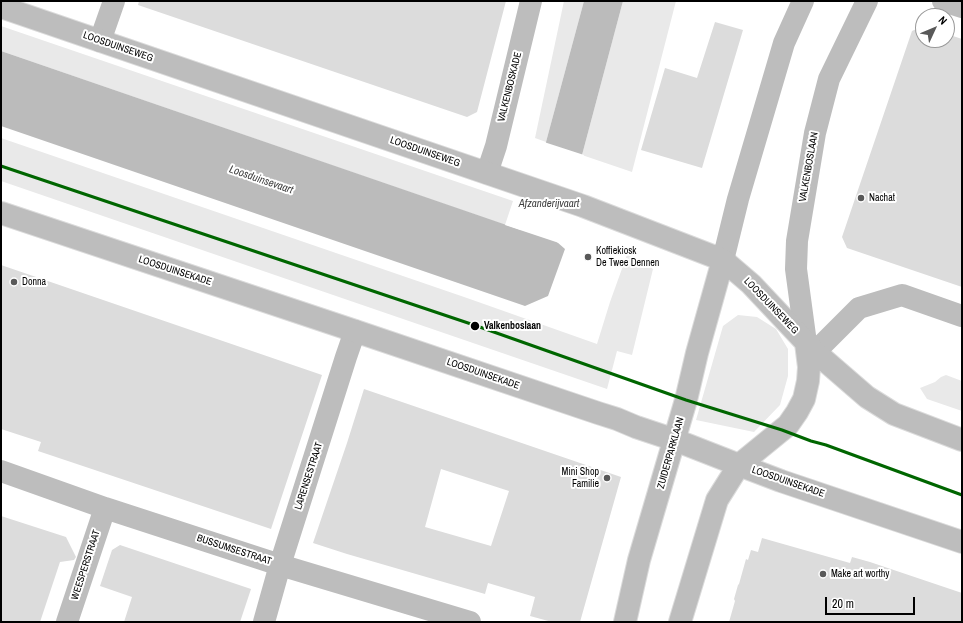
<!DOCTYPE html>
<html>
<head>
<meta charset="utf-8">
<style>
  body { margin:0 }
  #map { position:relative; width:963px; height:623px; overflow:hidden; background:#fff; font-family:"Archivo Narrow",sans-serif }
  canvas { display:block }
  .frame { position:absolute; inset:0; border:2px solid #000; pointer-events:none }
  .north { position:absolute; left:915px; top:8px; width:40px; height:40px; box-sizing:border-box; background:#fff; border:1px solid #999; border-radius:50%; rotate:46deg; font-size:11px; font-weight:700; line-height:16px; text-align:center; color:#000 }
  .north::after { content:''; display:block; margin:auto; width:14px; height:18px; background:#595959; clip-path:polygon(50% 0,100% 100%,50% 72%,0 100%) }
  .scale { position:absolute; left:825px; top:597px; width:90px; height:18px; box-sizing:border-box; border:2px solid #000; border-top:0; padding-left:5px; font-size:12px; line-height:14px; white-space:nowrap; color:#000; -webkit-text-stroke:3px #fff; paint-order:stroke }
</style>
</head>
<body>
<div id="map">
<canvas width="963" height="623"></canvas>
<div class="frame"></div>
<div class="north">N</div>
<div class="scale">20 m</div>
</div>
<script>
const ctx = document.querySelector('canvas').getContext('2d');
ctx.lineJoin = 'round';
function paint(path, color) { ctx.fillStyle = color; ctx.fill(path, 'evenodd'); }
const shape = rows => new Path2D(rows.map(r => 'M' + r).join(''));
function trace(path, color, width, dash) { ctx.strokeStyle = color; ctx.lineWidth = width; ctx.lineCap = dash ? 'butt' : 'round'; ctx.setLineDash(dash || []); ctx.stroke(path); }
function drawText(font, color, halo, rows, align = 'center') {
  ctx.font = font + ' "Archivo Narrow",sans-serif'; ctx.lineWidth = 4; ctx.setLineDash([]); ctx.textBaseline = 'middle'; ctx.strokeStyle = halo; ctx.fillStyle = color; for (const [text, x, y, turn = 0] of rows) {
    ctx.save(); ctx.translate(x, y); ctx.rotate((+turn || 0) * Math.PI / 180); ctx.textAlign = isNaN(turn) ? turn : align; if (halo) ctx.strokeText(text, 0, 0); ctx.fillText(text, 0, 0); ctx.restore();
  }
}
paint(shape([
  [564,1,584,1,546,142,535,138],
  [623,1,676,1,632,172,582,155],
  [1,26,513,201,505,225,1,51],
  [1,138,467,298,597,344,610,302,628,252,653,269,632,355,617,351,607,389,1,181],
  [738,315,757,317,776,329,788,349,788,376,780,405,754,432,696,420,723,326],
  [946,375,962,381,962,411,927,399,920,388,935,382,941,377]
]), '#e9e9e9');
paint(shape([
  [584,1,623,1,582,155,557,242,565,249,548,296,525,306,1,126,1,51,521,230,546,142]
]), '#bbb');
paint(shape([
  [544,142,584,155,560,242,562,244,505,225,506,223,520,228]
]), '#fff');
paint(shape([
  [139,1,506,1,477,112,467,117,138,5],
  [715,22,743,30,702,168,641,150,665,68,697,78],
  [923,26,923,40,947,40,947,34,962,39,962,287,847,248,842,237,912,31],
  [1,265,322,375,271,529,38,451,41,442,1,429],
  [364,389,621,477,580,622,552,622,530,616,535,597,488,583,485,594,347,554,313,543,347,443],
  [441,469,509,491,491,546,425,527],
  [1,516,66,537,76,557,74,560,60,562,40,622,1,622],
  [762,538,850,563,852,557,870,562,962,593,962,622,729,622,735,601,734,599,738,585,739,584,746,559,748,560,751,550,758,552],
  [120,545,251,589,240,622,124,622,132,597,100,586,112,550]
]), '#dcdcdc');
const major = shape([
  [1,7,583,206,723,260,751,284,815,352,867,397,894,414,962,440],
  [1,213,355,331,598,413,617,419,636,427,675,440,739,465,781,481,962,542],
  [625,622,639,560,686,400,697,353,723,260],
  [680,622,717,500,739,465,788,425,797,412,804,399,808,381,809,367,806,343]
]);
trace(major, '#dbdbdb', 24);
trace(shape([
  [943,1,962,7],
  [100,41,114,1],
  [487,173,496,146,531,1],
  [723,260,738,199,784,43,803,1],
  [806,343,796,269,797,241,815,133,829,79,867,1],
  [815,352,859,308,902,295,962,316],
  [1,471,105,508,280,565,470,622],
  [67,622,105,508],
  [264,622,280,565,346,357,355,331]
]), '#bdbdbd', 22);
trace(major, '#bdbdbd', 22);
trace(shape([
  [1,166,474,325,686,400,782,430,811,441,826,445,962,495]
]), '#060', 3);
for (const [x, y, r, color] of [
  [861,198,4,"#595959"],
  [588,257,4,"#595959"],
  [14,282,4,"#595959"],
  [475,326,5,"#000"],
  [607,478,4,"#595959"],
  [823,574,4,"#595959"]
]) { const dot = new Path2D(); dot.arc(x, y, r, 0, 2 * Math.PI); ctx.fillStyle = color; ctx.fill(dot); trace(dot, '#fff', 1.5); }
drawText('10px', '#000', '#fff', [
  ["LOOSDUINSEWEG",118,47,19],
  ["VALKENBOSKADE",510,87,-76],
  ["LOOSDUINSEWEG",425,152,19],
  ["VALKENBOSLAAN",809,167,-80],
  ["LOOSDUINSEKADE",175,271,18],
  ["LOOSDUINSEWEG",771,306,46],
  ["LOOSDUINSEKADE",483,374,19],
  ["ZUIDERPARKLAAN",671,453,-74],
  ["LARENSESTRAAT",309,476,-72],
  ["LOOSDUINSEKADE",788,482,19],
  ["BUSSUMSESTRAAT",234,550,18],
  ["WEESPERSTRAAT",86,565,-72]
]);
drawText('10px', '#000', '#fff', [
  ["Nachat",869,198],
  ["Koffiekiosk",596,251],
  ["De Twee Dennen",596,263],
  ["Donna",22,282],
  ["Mini Shop",599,472,"right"],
  ["Familie",599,484,"right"],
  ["Make art worthy",831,574]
], 'left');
drawText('bold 10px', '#000', '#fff', [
  ["Valkenboslaan",484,326]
], 'left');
drawText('italic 11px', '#3f3f3f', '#fff', [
  ["Loosduinsevaart",261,180,19],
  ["Afzanderijvaart",549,204]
]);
</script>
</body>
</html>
